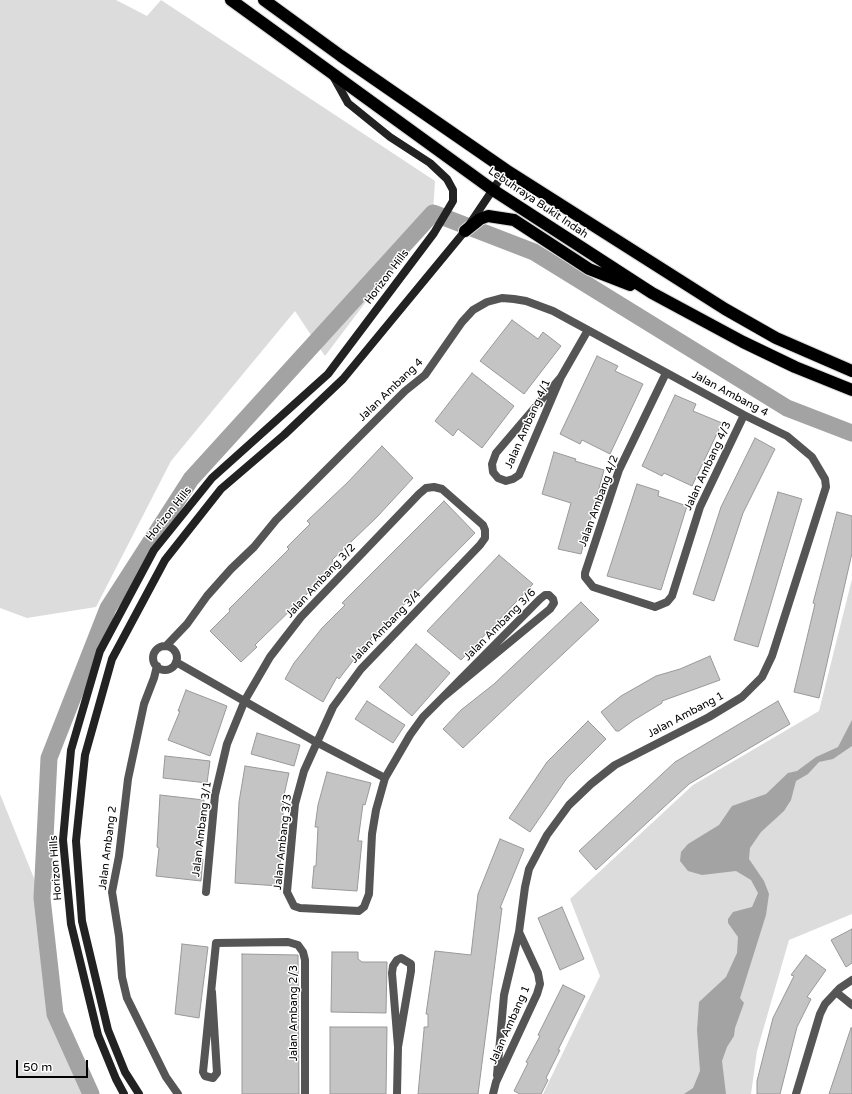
<!DOCTYPE html>
<html>
<head>
<meta charset="utf-8">
<style>
  body { margin:0 }
  #map { position:relative; width:852px; height:1094px; overflow:hidden; background:#fff; font-family:"Varela Round",sans-serif }
  canvas { display:block }
  .scale { position:absolute; left:16px; top:1060px; width:72px; height:18px; box-sizing:border-box; border:2px solid #000; border-top:0; padding-left:5px; font-size:12px; line-height:14px; white-space:nowrap; color:#000; -webkit-text-stroke:3px #fff; paint-order:stroke }
</style>
</head>
<body>
<div id="map">
<canvas width="852" height="1094"></canvas>
<div class="scale">50 m</div>
</div>
<script>
const ctx = document.querySelector('canvas').getContext('2d');
ctx.lineJoin = 'round';
function paint(path, color) { ctx.fillStyle = color; ctx.fill(path, 'evenodd'); }
const shape = rows => new Path2D(rows.map(r => 'M' + r).join(''));
function trace(path, color, width, dash) { ctx.strokeStyle = color; ctx.lineWidth = width; ctx.lineCap = dash ? 'butt' : 'round'; ctx.setLineDash(dash || []); ctx.stroke(path); }
function drawText(font, color, halo, rows, align = 'center') {
  ctx.font = font + ' "Varela Round",sans-serif'; ctx.lineWidth = 3; ctx.setLineDash([]); ctx.textBaseline = 'middle'; ctx.strokeStyle = halo; ctx.fillStyle = color; for (const [text, x, y, turn = 0] of rows) {
    ctx.save(); ctx.translate(x, y); ctx.rotate((+turn || 0) * Math.PI / 180); ctx.textAlign = isNaN(turn) ? turn : align; if (halo) ctx.strokeText(text, 0, 0); ctx.fillText(text, 0, 0); ctx.restore();
  }
}
paint(shape([
  [0,0,116,0,147,16,161,0,435,181,433,213,325,356,295,311,171,461,96,607,27,618,0,608],
  [852,579,852,914,789,940,757,1051,751,1094,543,1094,600,976,570,899,693,785,819,711],
  [0,794,42,898,55,1014,91,1094,0,1094]
]), '#dcdcdc');
paint(shape([
  [852,720,852,746,833,759,819,762,808,774,796,781,791,800,784,811,761,832,750,848,749,859,764,881,769,894,766,915,740,998,744,1003,735,1028,734,1036,727,1047,722,1061,726,1094,684,1094,693,1088,700,1071,697,1030,699,1002,726,977,737,953,738,937,728,923,728,919,733,912,752,907,758,893,751,880,736,871,702,875,688,871,680,861,681,852,688,844,719,825,732,806,766,794,788,773,797,771,816,757,838,747]
]), '#a3a3a3');
trace(shape([
  [91,1094,55,1014,42,898,49,758,108,608,191,479,433,213,534,252,787,408,852,433]
]), '#a3a3a3', 17);
const building = shape([
  [512,320,538,339,543,332,561,346,524,394,480,361,512,320],
  [597,356,618,366,615,371,643,384,610,454,582,440,580,444,560,434,597,356],
  [472,373,514,406,482,448,458,429,453,436,435,421,472,373],
  [675,395,696,404,693,411,722,423,692,486,664,473,662,476,642,466,675,395],
  [755,438,775,449,743,513,714,601,693,594,721,507,755,438],
  [382,446,413,478,377,517,332,560,334,563,314,583,316,585,255,645,257,647,241,662,210,631,230,611,229,609,289,549,287,547,310,524,307,521,348,482,382,446],
  [554,452,576,459,575,461,604,470,581,554,558,549,571,503,542,494,554,452],
  [637,484,659,491,658,496,687,506,661,590,607,576,637,484],
  [778,492,802,499,758,647,734,640,778,492],
  [444,501,475,533,370,639,372,641,355,658,339,679,337,677,323,702,285,679,294,663,322,628,345,605,342,603,444,501],
  [837,512,852,516,852,553,819,698,794,692,815,604,813,603,837,512],
  [499,555,533,584,461,660,427,631,499,555],
  [581,602,599,620,463,748,443,729,461,710,494,684,581,602],
  [416,644,450,673,412,716,379,687,416,644],
  [710,656,720,680,662,701,662,703,634,720,619,731,616,731,601,712,621,696,656,676,680,669,710,656],
  [186,690,227,706,210,756,168,740,180,711,178,711,186,690],
  [367,701,405,725,393,743,355,719,367,701],
  [778,701,790,724,689,784,596,870,579,851,675,762,778,701],
  [588,721,606,739,567,778,530,832,509,818,547,762,588,721],
  [257,733,300,745,294,766,251,754,257,733],
  [165,756,210,761,207,783,163,778,165,756],
  [245,766,289,773,284,795,279,886,235,883,239,802,245,766],
  [327,772,371,783,365,805,363,804,358,841,362,841,357,891,312,888,314,866,316,866,318,827,315,827,318,805,327,772],
  [160,795,204,800,201,830,203,830,200,859,203,859,201,881,156,876,159,848,157,847,160,795],
  [500,839,524,849,500,908,502,908,478,1094,418,1094,424,1030,424,1027,428,1027,428,1014,426,1014,435,951,471,955,478,894,500,839],
  [562,907,584,959,560,970,538,918,562,907],
  [852,929,852,963,846,967,831,940,852,929],
  [182,944,208,947,199,1018,175,1014,182,944],
  [332,952,358,952,358,959,362,962,387,962,386,1013,331,1012,332,952],
  [242,954,298,955,299,1094,242,1094,242,954],
  [806,955,826,970,807,997,811,999,797,1027,780,1094,757,1094,757,1081,773,1018,794,976,791,975,806,955],
  [563,985,585,996,558,1050,560,1050,546,1078,548,1080,541,1094,520,1094,514,1091,528,1063,526,1062,540,1036,538,1035,563,985],
  [330,1027,387,1027,386,1094,330,1094,330,1027],
  [851,1028,852,1028,852,1094,829,1094,851,1028]
]);
paint(building, '#c4c4c4');
trace(building, '#999', 1);
const highway = shape([
  [231,0,493,190,652,293,743,342,795,367,852,390],
  [264,0,341,56,506,170,725,309,776,338,852,371],
  [465,231,480,219,488,216,514,220,589,269,630,285]
]);
trace(highway, '#dbdbdb', 14);
trace(shape([
  [666,373,619,470,585,573,585,577,593,587,655,607,667,602,672,596,700,507,744,415],
  [561,377,519,475,513,479,506,481,498,478,493,472,492,464,496,453,561,377,588,330],
  [166,646,187,624,207,596,231,569,254,547,276,520,405,391,425,375,462,322,473,310,487,302,502,298,514,299,526,301,553,311,744,415,787,436,812,457,825,479,826,487,772,656,762,677,742,697,709,717,615,765,591,784,569,805,547,835,529,869,525,887,519,932,538,973,540,984,537,994,496,1082,493,1094],
  '153 658a12 12 0 1 1 24 0a12 12 0 1 1-24 0Z',
  [176,662,316,742,385,778],
  [157,666,154,678,144,704,128,779,119,856,112,892,119,936,122,977,127,998,166,1077,178,1094],
  [206,892,215,795,227,744,245,700,270,657,301,617,419,494,426,488,434,487,442,489,483,525,485,530,485,538,480,545,361,669,333,707,304,771,295,804,287,892,294,906,300,908,359,911,364,907,369,894,372,834,376,810,385,778,410,735,423,717,442,698,550,609,554,603,553,599,549,595,545,595,540,599,442,698],
  [212,992,217,1073,213,1078,205,1076,203,1072,216,943,288,942,298,945,303,952,305,960,305,1094],
  [836,992,852,1005],
  [497,1075,504,995,519,932],
  [397,1094,398,1047,392,973,393,966,397,960,401,958,411,964,411,971,398,1047],
  [796,1094,820,1014,825,1004,840,988,852,980]
]), '#555', 8);
trace(shape([
  [124,1094,116,1079,98,1035,71,924,63,840,71,750,100,651,154,550,212,478,328,374,434,233,453,201,453,190,447,179,430,163,390,137,348,103,333,76],
  [139,1094,125,1072,108,1030,82,921,76,841,85,755,112,659,165,560,221,489,284,435,343,379,465,231,506,170]
]), '#222', 8);
trace(highway, '#000', 12);
drawText('11px', '#000', '#fff', [
  ["Lebuhraya Bukit Indah",538,203,34],
  ["Horizon Hills",387,277,-53],
  ["Jalan Ambang 4",391,390,-44],
  ["Jalan Ambang 4",730,394,28],
  ["Jalan Ambang 4/1",528,424,-66],
  ["Jalan Ambang 4/3",708,466,-65],
  ["Jalan Ambang 4/2",599,501,-70],
  ["Horizon Hills",169,514,-51],
  ["Jalan Ambang 3/2",321,581,-47],
  ["Jalan Ambang 3/6",500,625,-45],
  ["Jalan Ambang 3/4",386,627,-46],
  ["Jalan Ambang 1",686,715,-28],
  ["Jalan Ambang 3/1",202,829,-83],
  ["Jalan Ambang 3/3",283,842,-84],
  ["Jalan Ambang 2",108,848,-83],
  ["Horizon Hills",56,868,-94],
  ["Jalan Ambang 2/3",294,1013,-90],
  ["Jalan Ambang 1",510,1025,-66]
]);
</script>
</body>
</html>
